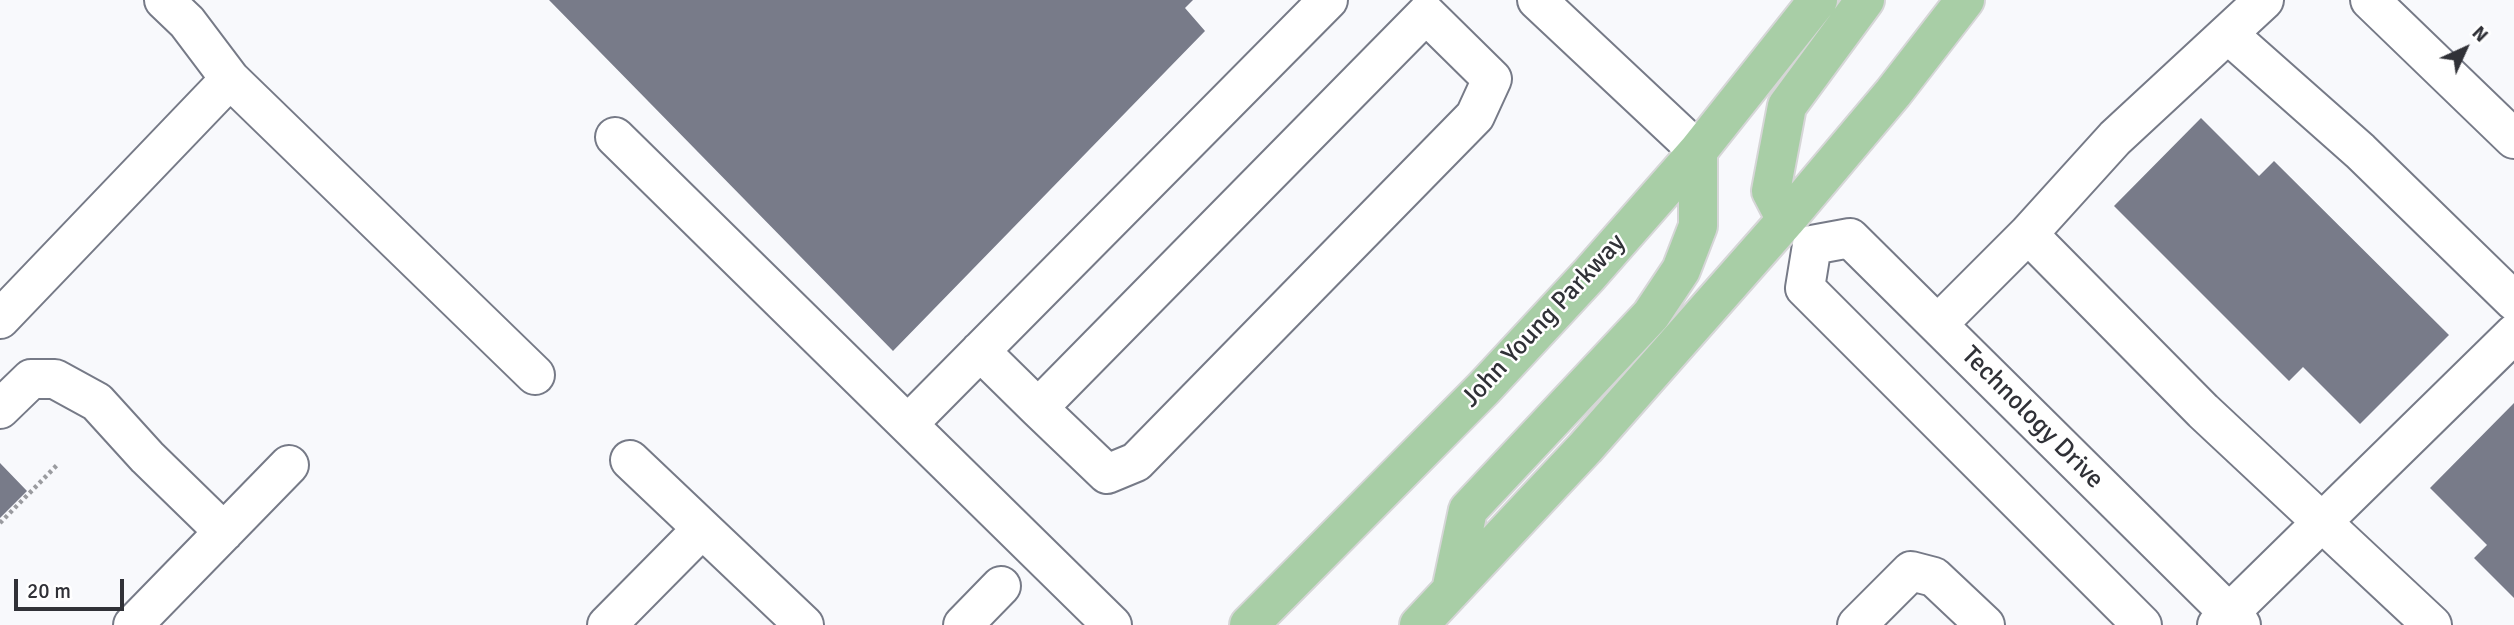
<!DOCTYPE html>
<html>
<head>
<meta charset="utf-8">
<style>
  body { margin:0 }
  #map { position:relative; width:2514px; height:625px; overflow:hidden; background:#f8f9fc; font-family:Signika,sans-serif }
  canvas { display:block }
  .north { position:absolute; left:2430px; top:14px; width:70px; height:70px; -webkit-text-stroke:5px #fff; paint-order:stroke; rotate:45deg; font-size:19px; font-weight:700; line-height:28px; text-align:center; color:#303137 }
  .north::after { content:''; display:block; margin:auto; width:24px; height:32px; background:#303137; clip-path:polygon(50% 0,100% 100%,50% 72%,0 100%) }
  .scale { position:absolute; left:14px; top:579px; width:110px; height:32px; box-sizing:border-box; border:4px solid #303137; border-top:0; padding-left:9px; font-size:21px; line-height:24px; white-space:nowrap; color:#303137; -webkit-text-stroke:5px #fff; paint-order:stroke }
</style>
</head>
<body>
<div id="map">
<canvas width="2514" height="625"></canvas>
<div class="north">N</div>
<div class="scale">20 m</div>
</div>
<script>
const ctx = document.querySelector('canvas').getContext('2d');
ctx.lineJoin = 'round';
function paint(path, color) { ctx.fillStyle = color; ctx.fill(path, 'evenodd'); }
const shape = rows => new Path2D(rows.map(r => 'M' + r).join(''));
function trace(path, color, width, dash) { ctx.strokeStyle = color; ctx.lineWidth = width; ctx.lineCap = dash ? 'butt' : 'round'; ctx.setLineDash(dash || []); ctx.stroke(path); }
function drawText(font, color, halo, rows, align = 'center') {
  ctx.font = font + ' Signika,sans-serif'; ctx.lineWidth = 5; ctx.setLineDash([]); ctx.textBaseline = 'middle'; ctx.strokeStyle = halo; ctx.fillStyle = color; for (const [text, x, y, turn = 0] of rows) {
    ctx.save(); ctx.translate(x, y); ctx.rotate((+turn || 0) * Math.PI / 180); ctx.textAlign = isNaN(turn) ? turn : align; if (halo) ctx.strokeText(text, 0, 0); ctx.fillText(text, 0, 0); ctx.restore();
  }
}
paint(shape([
  [549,0,1193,0,1185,8,1205,31,893,351],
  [2201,118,2259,176,2274,161,2449,335,2360,424,2303,367,2289,381,2114,206],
  [2514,403,2514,598,2474,558,2487,545,2430,488],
  [0,463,27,491,0,518]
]), '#787b89');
const minor = shape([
  [164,0,187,22,230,79,535,375],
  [1537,0,1698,151],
  [2264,0,2115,138,2028,234,2203,411,2432,625],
  [2370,0,2514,139],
  [2229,35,2360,151,2514,301],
  [615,137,1112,625],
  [1812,245,1850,238,2241,625],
  [1812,245,1805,288,2142,625],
  [0,319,230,79],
  [1938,324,2028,234],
  [980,351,1038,408,1107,474,1136,462,1475,116,1492,79,1426,14,1038,408],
  [0,409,31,379,55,379,97,402,147,457,224,532],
  [908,424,1328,0],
  [630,460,804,625],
  [133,625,289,465],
  [607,625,702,529],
  [963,625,1001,586],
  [1857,625,1911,571,1934,577,1985,625],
  [2217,625,2514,334]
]);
const major = shape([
  [1786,220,1771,191,1787,106,1865,0],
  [1451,591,1468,510,1651,315,1681,270,1698,226,1698,151],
  [1249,625,1484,388,1589,275,1698,151,1818,0],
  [1419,625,1585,448,1786,220,1893,93,1965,0]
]);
trace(minor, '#767a87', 42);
trace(major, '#d6d6d7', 42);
trace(shape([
  [0,523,58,464]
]), '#9a9b9f', 4.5, [3.5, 3.5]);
trace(minor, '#fff', 38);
trace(major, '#a8cea6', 38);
drawText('26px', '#303137', '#fff', [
  ["John Young Parkway",1544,321,-47],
  ["Technology Drive",2032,418,45]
]);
</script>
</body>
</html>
